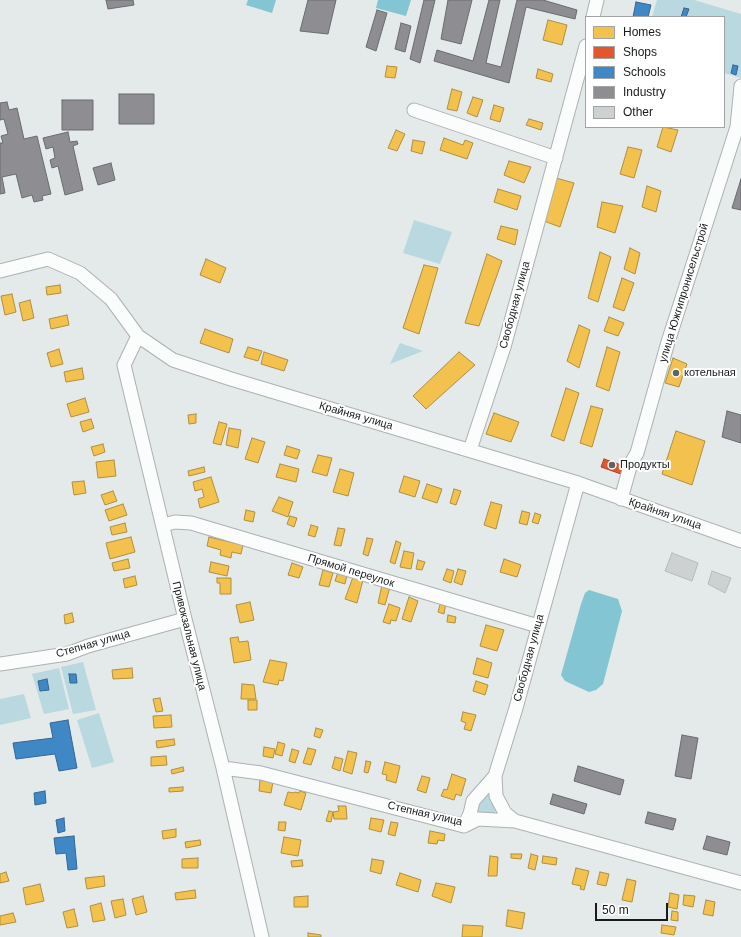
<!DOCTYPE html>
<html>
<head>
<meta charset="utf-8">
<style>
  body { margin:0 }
  #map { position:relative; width:741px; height:937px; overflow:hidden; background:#e4e9ea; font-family:Arial,sans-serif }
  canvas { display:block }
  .legend { position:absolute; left:585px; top:16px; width:140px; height:112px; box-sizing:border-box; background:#fff; border:1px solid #a2a4a4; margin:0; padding:5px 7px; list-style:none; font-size:12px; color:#171b1b }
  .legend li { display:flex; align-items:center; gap:8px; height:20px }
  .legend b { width:20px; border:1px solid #a2a4a4 }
  .scale { position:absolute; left:595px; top:903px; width:73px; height:18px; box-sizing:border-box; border:2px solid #171b1b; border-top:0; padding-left:5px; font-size:12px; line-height:14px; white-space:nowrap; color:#171b1b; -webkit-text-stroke:3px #fff; paint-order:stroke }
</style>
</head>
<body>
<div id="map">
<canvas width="741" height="937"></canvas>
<ul class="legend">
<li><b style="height:11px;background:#f2c14e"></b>Homes</li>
<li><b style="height:11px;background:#e4572e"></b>Shops</li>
<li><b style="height:11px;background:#3f88c5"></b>Schools</li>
<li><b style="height:11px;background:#8d8d92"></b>Industry</li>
<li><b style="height:11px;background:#cdd1d2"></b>Other</li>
</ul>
<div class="scale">50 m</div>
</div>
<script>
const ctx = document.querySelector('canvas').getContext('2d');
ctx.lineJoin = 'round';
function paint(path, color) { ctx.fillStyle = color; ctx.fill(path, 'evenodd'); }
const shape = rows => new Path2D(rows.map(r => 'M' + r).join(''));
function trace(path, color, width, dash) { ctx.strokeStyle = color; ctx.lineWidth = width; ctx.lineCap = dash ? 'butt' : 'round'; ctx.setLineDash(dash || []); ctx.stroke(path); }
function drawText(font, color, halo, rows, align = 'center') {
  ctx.font = font + ' Arial,sans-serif'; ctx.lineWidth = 4; ctx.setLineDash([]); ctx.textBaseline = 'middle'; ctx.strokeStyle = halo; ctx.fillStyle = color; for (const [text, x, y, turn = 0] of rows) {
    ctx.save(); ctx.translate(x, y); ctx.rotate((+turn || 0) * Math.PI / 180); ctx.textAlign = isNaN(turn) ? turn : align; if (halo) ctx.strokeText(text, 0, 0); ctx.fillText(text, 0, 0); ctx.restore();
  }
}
paint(shape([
  [657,0,694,0,741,14,741,78,724,73,724,17,652,17],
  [414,220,452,232,440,264,403,253],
  [400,343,423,351,390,364],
  [83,662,96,710,73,714,61,667],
  [59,668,69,709,44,714,32,674],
  [24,694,31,718,0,725,0,699],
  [99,713,114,762,92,768,77,720],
  [487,791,495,808,495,813,489,816,476,814,480,800]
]), '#b9d8df');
paint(shape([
  [248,0,276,0,272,13,246,5],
  [378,0,411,0,406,16,376,8],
  [589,590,618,599,622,611,603,684,596,690,589,692,565,681,561,675,581,604,585,593]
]), '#84c5d3');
const homes = shape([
  [548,20,567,25,562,45,543,40,548,20],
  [387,66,397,67,395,78,385,77,387,66],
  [538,69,553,74,551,82,536,78,538,69],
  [452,89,462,92,457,111,447,109,452,89],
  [473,97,483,100,477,117,467,113,473,97],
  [494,105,504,108,500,122,490,119,494,105],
  [529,119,543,123,541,130,526,125,529,119],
  [663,127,678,130,671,152,657,147,663,127],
  [396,130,405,134,397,151,388,148,396,130],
  [444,138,463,145,465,140,473,143,467,159,440,150,444,138],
  [413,140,425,142,422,154,411,151,413,140],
  [628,147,642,150,634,178,620,174,628,147],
  [509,161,531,167,524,183,504,175,509,161],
  [556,178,574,183,560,227,544,221,556,178],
  [647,186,661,191,656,212,642,207,647,186],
  [498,189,521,196,517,210,494,202,498,189],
  [602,202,623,206,615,233,597,227,602,202],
  [501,226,518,230,515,245,497,239,501,226],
  [630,248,640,253,635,274,624,269,630,248],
  [600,252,611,257,598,302,588,298,600,252],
  [487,254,502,261,479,326,465,323,487,254],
  [206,259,226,268,220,283,200,275,206,259],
  [424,265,438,268,419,334,403,328,424,265],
  [622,278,634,283,624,311,613,307,622,278],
  [60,285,61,293,47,295,46,287,60,285],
  [12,294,16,312,5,315,1,296,12,294],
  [30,300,34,318,23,321,19,303,30,300],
  [67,315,69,325,51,329,49,319,67,315],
  [609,317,624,323,618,336,604,331,609,317],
  [579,325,590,330,579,368,567,361,579,325],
  [205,329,233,339,229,353,200,343,205,329],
  [248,347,262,351,258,361,244,357,248,347],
  [607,347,620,352,609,391,596,386,607,347],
  [59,349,63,364,51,367,47,353,59,349],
  [264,352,288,360,284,371,261,364,264,352],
  [459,352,475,365,426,409,413,396,459,352],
  [673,358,687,364,679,387,665,383,673,358],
  [82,368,84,379,66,382,64,372,82,368],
  [566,388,579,393,564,441,551,436,566,388],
  [85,398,89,412,71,417,67,404,85,398],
  [591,406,603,409,592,447,580,443,591,406],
  [494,413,519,422,511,442,486,434,494,413],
  [196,414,196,423,189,424,188,415,196,414],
  [91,419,94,428,83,432,80,422,91,419],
  [219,422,227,424,221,445,213,443,219,422],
  [229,428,241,430,238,448,226,445,229,428],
  [676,431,705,441,692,485,662,474,676,431],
  [252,438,265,442,258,463,245,459,252,438],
  [103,444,105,452,94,456,91,447,103,444],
  [287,446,300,450,297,459,284,455,287,446],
  [318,455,332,458,327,476,312,472,318,455],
  [114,460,116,476,98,478,96,462,114,460],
  [280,464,299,469,296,482,276,477,280,464],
  [204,467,205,472,189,476,188,471,204,467],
  [340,469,354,473,348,496,333,492,340,469],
  [404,476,420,481,415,497,399,492,404,476],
  [211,477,219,502,200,508,198,499,204,497,202,489,195,491,193,482,211,477],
  [84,481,86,493,74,495,72,482,84,481],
  [427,484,442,489,437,503,422,498,427,484],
  [454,489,461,491,456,505,450,503,454,489],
  [113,491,117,501,105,505,101,495,113,491],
  [279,497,293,502,288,517,272,511,279,497],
  [491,502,502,505,496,529,484,525,491,502],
  [123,504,127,515,109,521,105,510,123,504],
  [246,510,255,512,253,522,244,520,246,510],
  [522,511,530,513,527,525,519,523,522,511],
  [535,513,541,515,538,524,532,522,535,513],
  [290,516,297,518,294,527,287,524,290,516],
  [125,523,127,532,112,535,110,527,125,523],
  [311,525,318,527,315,537,308,535,311,525],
  [338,528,345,529,341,546,334,545,338,528],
  [131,537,135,552,110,559,106,543,131,537],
  [209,537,243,545,241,554,232,552,231,558,220,555,221,550,207,546,209,537],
  [367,538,373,539,368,556,363,554,367,538],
  [396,541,401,543,395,564,390,562,396,541],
  [404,551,414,553,411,569,400,567,404,551],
  [128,559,130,568,114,571,112,563,128,559],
  [504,559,521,565,517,577,500,572,504,559],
  [418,560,425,562,422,570,416,569,418,560],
  [211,562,229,566,227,576,209,572,211,562],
  [292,563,303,567,299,578,288,575,292,563],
  [447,569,454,571,451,583,443,580,447,569],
  [458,569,466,571,462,585,454,582,458,569],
  [323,570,333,573,329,587,319,585,323,570],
  [338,572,347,575,345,584,335,581,338,572],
  [135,576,137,585,125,588,123,579,135,576],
  [353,577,363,580,357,603,345,599,353,577],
  [217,578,231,578,231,594,220,594,220,583,217,583,217,578],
  [382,585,390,587,385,605,378,603,382,585],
  [409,597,418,601,411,622,402,619,409,597],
  [441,601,446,602,444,614,438,612,441,601],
  [250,602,254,620,240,623,236,605,250,602],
  [389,604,400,608,396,621,391,620,390,624,383,622,389,604],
  [72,613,74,622,65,624,64,615,72,613],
  [448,615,456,617,455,623,447,622,448,615],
  [486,625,504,630,497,651,480,646,486,625],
  [238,637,239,642,248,641,251,660,234,663,230,638,238,637],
  [477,658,492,663,488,678,473,674,477,658],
  [270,660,287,663,283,681,279,680,278,685,263,682,270,660],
  [132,668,133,678,113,679,112,670,132,668],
  [476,681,488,685,485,695,473,691,476,681],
  [242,684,254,685,256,699,241,699,242,684],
  [160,698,163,711,156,712,153,699,160,698],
  [248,700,257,700,257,710,248,710,248,700],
  [463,712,476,715,471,731,464,729,466,723,461,721,463,712],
  [171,715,172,727,154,728,153,716,171,715],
  [316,728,323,730,320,738,314,736,316,728],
  [174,739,175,745,157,748,156,741,174,739],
  [278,742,285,744,282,756,275,754,278,742],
  [264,747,275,749,273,758,263,756,264,747],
  [308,748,316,750,311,765,303,763,308,748],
  [292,749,299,751,295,763,289,761,292,749],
  [348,751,357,753,352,774,343,771,348,751],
  [166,756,167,765,151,766,151,757,166,756],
  [335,757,343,759,340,771,332,768,335,757],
  [366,761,371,762,368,773,364,772,366,761],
  [385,762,400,766,396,783,386,780,387,775,382,774,385,762],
  [183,767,184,771,172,774,171,770,183,767],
  [452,774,466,779,461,796,456,794,454,800,441,796,444,789,447,790,452,774],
  [422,776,430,778,426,793,417,790,422,776],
  [260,780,273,782,271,793,259,791,260,780],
  [183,787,183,791,169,792,169,788,183,787],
  [300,791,306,793,301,810,284,805,288,792,294,793,295,792,299,793,300,791],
  [338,806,346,806,347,819,334,819,333,812,339,811,338,806],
  [329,811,333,812,331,822,326,821,329,811],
  [371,818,384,820,381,832,369,829,371,818],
  [279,822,286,822,285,831,278,830,279,822],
  [391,822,398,823,395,836,388,834,391,822],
  [176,829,176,837,163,839,162,831,176,829],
  [430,831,445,834,444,841,438,840,437,844,428,843,430,831],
  [284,837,301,840,298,856,281,853,284,837],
  [200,840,201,845,186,848,185,842,200,840],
  [511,854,522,854,521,859,511,858,511,854],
  [531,854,538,856,535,870,528,868,531,854],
  [490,856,498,857,497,876,488,876,490,856],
  [543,856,557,858,556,865,542,863,543,856],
  [198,858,198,868,182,868,182,859,198,858],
  [372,859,384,861,381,874,370,871,372,859],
  [302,860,303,866,292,867,291,861,302,860],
  [576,868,589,871,584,890,580,889,581,886,572,884,576,868],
  [6,872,9,881,0,883,0,874,6,872],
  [600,872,609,874,606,886,597,884,600,872],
  [400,873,421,880,418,892,396,885,400,873],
  [104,876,105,886,87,889,85,878,104,876],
  [627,879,636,881,632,902,622,900,627,879],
  [436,883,455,887,451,903,432,896,436,883],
  [40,884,44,901,26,905,23,888,40,884],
  [195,890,196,898,176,900,175,893,195,890],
  [670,893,679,895,677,909,668,907,670,893],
  [684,895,695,896,693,907,683,905,684,895],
  [143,896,147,912,136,915,132,899,143,896],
  [308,896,308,907,294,907,294,897,308,896],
  [123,899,126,915,115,918,111,901,123,899],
  [706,900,715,902,713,916,703,914,706,900],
  [101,903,105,920,93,922,90,906,101,903],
  [74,909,78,926,67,928,63,912,74,909],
  [508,910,525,913,522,929,506,926,508,910],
  [672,911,678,912,678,921,671,920,672,911],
  [13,913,16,922,0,925,0,916,13,913],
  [463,925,483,926,482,937,462,937,463,925],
  [662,925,676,927,674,935,661,933,662,925],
  [308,933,321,935,321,937,308,937,308,933]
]);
paint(homes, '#f2c14e');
trace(homes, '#b08f3f', 1);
const shops = shape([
  [604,459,624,466,621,474,601,467,604,459]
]);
paint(shops, '#e4572e');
trace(shops, '#a64528', 1);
const schools = shape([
  [636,2,651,5,648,17,633,17,636,2],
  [684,8,689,9,686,17,681,17,684,8],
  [733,65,738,66,736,75,731,73,733,65],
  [69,674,76,674,77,683,70,683,69,674],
  [47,679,49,690,40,691,38,681,47,679],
  [68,720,77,768,59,771,55,754,16,759,13,743,53,738,50,723,68,720],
  [45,791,46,803,35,805,34,793,45,791],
  [64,818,65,831,58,833,56,820,64,818],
  [74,836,77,869,68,870,66,853,56,854,54,838,74,836]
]);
paint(schools, '#3f88c5');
trace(schools, '#336792', 1);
const industry = shape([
  [106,0,133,0,134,5,108,9,106,0],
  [308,0,336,0,328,34,300,31,308,0],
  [424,0,435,0,420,63,410,59,424,0],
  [448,0,472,0,461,44,441,39,448,0],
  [489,0,500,0,486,63,501,67,517,0,543,0,577,10,575,19,526,7,509,83,434,61,437,50,473,61,489,0],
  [377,10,387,13,376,51,366,47,377,10],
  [401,23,411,26,405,52,395,49,401,23],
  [119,94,154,94,154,124,119,124,119,94],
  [62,100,93,100,93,130,62,130,62,100],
  [7,102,9,110,17,108,24,139,37,136,51,194,42,196,43,200,34,202,32,195,22,198,16,174,2,177,5,193,0,194,0,143,3,143,1,136,8,134,4,119,0,120,0,103,7,102],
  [68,132,70,142,77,141,78,144,73,146,83,190,65,195,58,166,52,168,50,160,55,158,53,147,46,149,43,138,68,132],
  [111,163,115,180,98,185,93,168,111,163],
  [741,179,741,210,732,208,741,179],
  [727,411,741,415,741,443,722,437,727,411],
  [682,735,698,738,691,779,675,776,682,735],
  [578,766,624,780,620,795,574,781,578,766],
  [553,794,587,804,584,814,550,804,553,794],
  [648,812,676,819,673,830,645,823,648,812],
  [707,836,730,842,727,855,703,849,707,836]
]);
paint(industry, '#8d8d92');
trace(industry, '#6a6b6e', 1);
const building = shape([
  [672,553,698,563,692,581,665,571,672,553],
  [712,571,731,578,725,593,708,584,712,571]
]);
paint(building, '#cdd1d2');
trace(building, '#b6babb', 1);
const minor = shape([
  [593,17,597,0],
  [414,110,556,158],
  [0,271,48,259,80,273,111,299,138,336,173,360,231,379,578,483,741,541],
  [138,336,124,365,185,619,223,768,262,937],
  [470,450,504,347,586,46],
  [621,499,631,463,637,453,668,342,737,127,741,86],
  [163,525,175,522,191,523,538,626],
  [0,664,67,654,88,646,185,619],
  [223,768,261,773,464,826,478,819,515,821,741,883],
  [495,776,496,796,505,813,515,821],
  [464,826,470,814,473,801,495,776,516,708,578,483]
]);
trace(minor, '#adb1b1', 15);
trace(minor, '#fbfcfc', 13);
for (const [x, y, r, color] of [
  [676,373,4,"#5f6363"],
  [612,465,4,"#5f6363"]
]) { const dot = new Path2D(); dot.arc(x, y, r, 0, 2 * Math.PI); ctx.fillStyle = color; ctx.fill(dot); trace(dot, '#fff', 1.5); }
drawText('11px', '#171b1b', '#fff', [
  ["улица Южгипронисельстрой",684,293,-73],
  ["Свободная улица",515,305,-75],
  ["Крайняя улица",356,416,16],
  ["Крайняя улица",665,514,19],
  ["Прямой переулок",351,571,17],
  ["Привокзальная улица",189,636,76],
  ["Степная улица",93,644,-16],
  ["Свободная улица",529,658,-75],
  ["Степная улица",425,814,13]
]);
drawText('11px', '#171b1b', '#fff', [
  ["котельная",684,373],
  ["Продукты",620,465]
], 'left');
</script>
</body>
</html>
